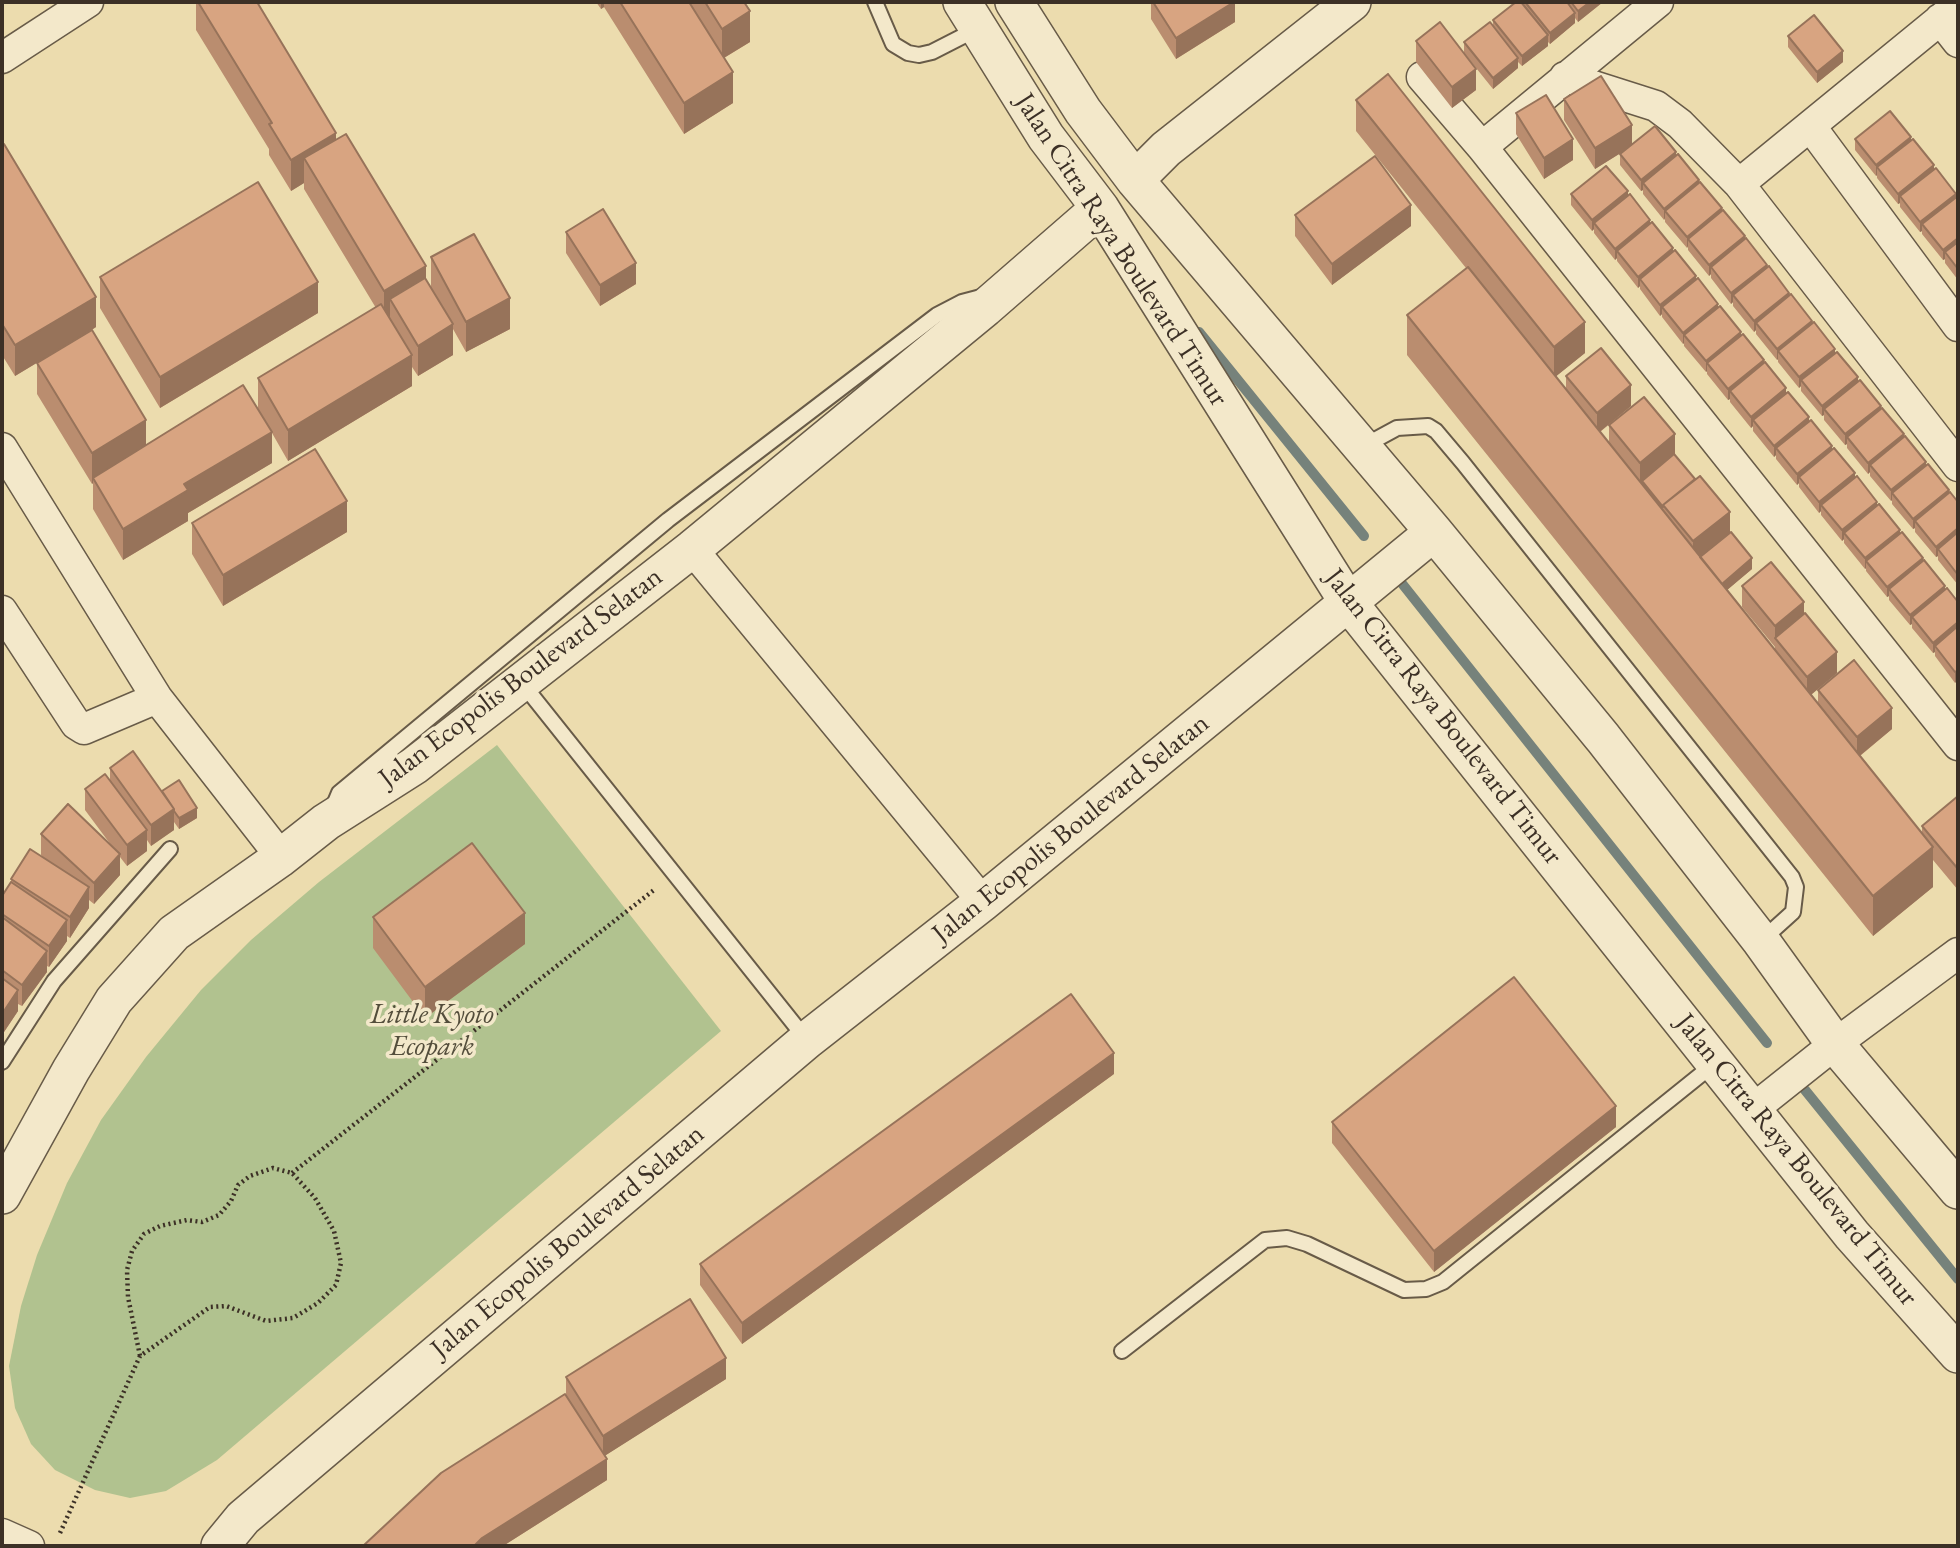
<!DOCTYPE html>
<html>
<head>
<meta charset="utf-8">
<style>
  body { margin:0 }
  #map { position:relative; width:1960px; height:1548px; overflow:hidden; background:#ecdcae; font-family:"EB Garamond",serif }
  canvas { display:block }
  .frame { position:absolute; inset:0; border:4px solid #3c3026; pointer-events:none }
</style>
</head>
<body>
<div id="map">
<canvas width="1960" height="1548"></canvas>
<div class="frame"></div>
</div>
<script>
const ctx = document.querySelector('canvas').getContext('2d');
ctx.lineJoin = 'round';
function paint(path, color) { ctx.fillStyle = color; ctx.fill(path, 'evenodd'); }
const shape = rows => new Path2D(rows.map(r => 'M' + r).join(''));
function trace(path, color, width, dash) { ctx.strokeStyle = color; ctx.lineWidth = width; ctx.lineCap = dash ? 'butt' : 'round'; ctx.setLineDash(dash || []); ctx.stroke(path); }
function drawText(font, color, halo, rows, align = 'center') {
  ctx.font = font + ' "EB Garamond",serif'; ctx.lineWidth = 7; ctx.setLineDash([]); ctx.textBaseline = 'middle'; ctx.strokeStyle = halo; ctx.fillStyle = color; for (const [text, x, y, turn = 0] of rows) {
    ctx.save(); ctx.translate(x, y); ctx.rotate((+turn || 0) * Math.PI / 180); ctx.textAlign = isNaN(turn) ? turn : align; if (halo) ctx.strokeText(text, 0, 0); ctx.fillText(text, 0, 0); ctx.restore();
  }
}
paint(shape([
  [497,745,721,1031,217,1460,166,1491,130,1498,95,1490,55,1470,31,1444,15,1408,9,1366,21,1306,37,1255,67,1183,101,1120,146,1057,201,990,251,940,319,882]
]), '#b1c28f');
trace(shape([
  [1199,332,1364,536],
  [1400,581,1767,1043],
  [1805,1090,1958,1279]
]), '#76827b', 10);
const service = shape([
  [875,2,893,44,908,53,919,55,932,52,977,29],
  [1362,447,1397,428,1428,426,1436,431,1463,463,1792,877,1796,887,1793,912,1762,940],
  [522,683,806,1039],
  [334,805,339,793,668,520,937,315,962,302,981,297],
  [2,1062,54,981,170,849],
  [1122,1351,1265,1240,1287,1238,1307,1244,1404,1290,1426,1289,1443,1282,1714,1064]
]);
const minor = shape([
  [1940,19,1958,42],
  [2,58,88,2],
  [1422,77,1482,147,1958,745],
  [1565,77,1656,106,1680,124,1739,184,1958,466],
  [1811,127,1958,326],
  [1482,147,1658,2],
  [1739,184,1958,5],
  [2,448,157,698,271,844,279,859],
  [692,549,983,902],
  [2,611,76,724,84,729,157,698],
  [1752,1110,1835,1044,1958,953],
  [2,1534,29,1546]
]);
const tertiary = shape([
  [962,2,1046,137,1100,208,1348,602,1852,1235,1958,1354],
  [1014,2,1083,111,1135,180,1434,532,1603,738,1761,941,1835,1044,1958,1190],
  [1135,180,1166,149,1352,2],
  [2,1195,71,1070,114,1000,174,933,279,859,326,822,414,766,692,549,985,308,1100,208],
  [220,1546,243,1518,807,1040,983,902,1434,532]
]);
trace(service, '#685b48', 18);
trace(minor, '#685b48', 33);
trace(tertiary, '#685b48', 40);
trace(shape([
  [292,1173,654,890],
  [60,1533,140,1356,210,1307,226,1306,266,1321,293,1318,318,1303,336,1285,341,1263,334,1231,315,1198,292,1173,273,1168,250,1176,238,1185,231,1201,219,1215,202,1222,187,1220,160,1226,144,1234,132,1251,127,1270,128,1297,140,1356]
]), '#3c3026', 4.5, [2, 3.5]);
trace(service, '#f3e8ca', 14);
trace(minor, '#f3e8ca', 30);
trace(tertiary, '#f3e8ca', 37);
paint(shape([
  [196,2,257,2,336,140,431,288,431,257,510,329,466,352,453,329,453,355,418,376,412,367,412,386,288,461,272,433,272,463,188,513,188,521,123,560,93,509,93,483,92,484,37,394,37,363,65,346,15,376,2,355,2,145,96,327,92,330,146,445,258,409,258,378,376,308,304,189,304,183,291,191,269,155,269,149,196,30],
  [596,2,744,2,750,42,724,58,733,103,684,134,604,7,601,9],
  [1151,2,1235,2,1235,22,1176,59,1151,19],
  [1521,2,1603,2,1578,22,1575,18,1575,23,1550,44,1548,42,1548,46,1522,66,1518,62,1518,68,1493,89,1464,53,1464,42,1493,26,1493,20],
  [1788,36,1843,62,1817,83,1788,47],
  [1416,41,1476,90,1452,108,1416,62],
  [1564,99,1632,145,1676,156,1949,494,1958,502,1958,585,1938,560,1938,556,1936,557,1915,532,1915,528,1913,529,1892,504,1892,500,1891,501,1870,476,1870,472,1868,474,1847,448,1847,444,1845,445,1824,420,1824,415,1822,416,1801,391,1801,386,1799,388,1778,362,1778,359,1777,360,1756,334,1756,330,1754,332,1733,306,1733,302,1731,304,1711,278,1711,274,1709,276,1688,250,1688,246,1687,248,1665,222,1665,218,1664,220,1643,194,1643,190,1641,191,1620,165,1620,154,1627,149,1595,169,1564,120],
  [1356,100,1585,353,1556,376,1566,390,1566,376,1631,406,1600,432,1609,444,1609,425,1675,455,1730,533,1752,569,1727,590,1775,650,1775,647,1742,607,1742,586,1804,613,1837,673,1811,695,1818,704,1818,690,1892,729,1860,756,1922,833,1922,826,1958,796,1958,890,1933,860,1933,887,1873,936,1407,355,1407,315,1466,268,1356,131],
  [1516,113,1573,160,1544,179,1516,134],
  [1855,139,1934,169,1956,198,1958,196,1958,280,1945,263,1945,259,1943,260,1922,234,1922,231,1920,232,1900,207,1900,203,1898,204,1877,178,1877,175,1876,176,1855,150],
  [1571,194,1628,195,1945,590,1958,602,1955,683,1935,656,1935,652,1933,653,1912,628,1912,624,1910,625,1889,600,1889,596,1887,597,1866,571,1866,568,1865,569,1844,543,1844,539,1842,541,1821,515,1821,511,1819,513,1799,487,1799,483,1797,485,1776,459,1776,455,1774,457,1753,431,1753,426,1751,428,1730,402,1730,399,1728,400,1707,374,1707,371,1706,372,1684,346,1684,343,1683,344,1662,317,1662,314,1660,316,1640,289,1640,286,1638,288,1617,261,1617,258,1615,260,1594,233,1594,229,1592,231,1571,205],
  [1295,215,1411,226,1332,285,1295,236],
  [566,232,636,284,600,306,566,253],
  [100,277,318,313,160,408,100,308],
  [192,523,347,532,223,606,192,554],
  [110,768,162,792,197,818,179,829,174,822,174,830,151,846,147,840,147,851,127,866,120,857,120,875,94,904,89,900,89,908,70,938,67,936,67,941,49,967,47,966,47,972,22,1006,18,1004,18,1011,2,1035,2,896,11,882,11,879,45,859,41,855,41,834,111,845,85,810,85,789,110,780],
  [373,917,525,944,425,1018,373,948],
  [1114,1074,742,1344,700,1285,700,1264],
  [1332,1122,1616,1127,1434,1272,1332,1143],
  [566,1377,726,1379,604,1456,607,1480,503,1546,363,1546,566,1395]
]), '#ba8d6f');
paint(shape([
  [601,2,604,2,604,7,601,9],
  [1234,2,1235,2,1235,22,1176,59,1176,38],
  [1590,2,1603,2,1578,22,1578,11],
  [750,11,750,42,722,59,722,29],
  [1575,13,1575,23,1550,44,1550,33],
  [1548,35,1548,46,1522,66,1522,56],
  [1843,51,1843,62,1817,83,1817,72],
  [1518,58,1518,68,1493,89,1493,78],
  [1476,69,1476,90,1452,108,1452,87],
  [733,72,733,103,684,134,684,103],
  [1632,125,1632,146,1595,169,1595,148],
  [336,133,336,164,304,158,304,183,291,191,291,160],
  [1911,137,1911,148,1877,167,1877,175,1876,176,1876,165],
  [1573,139,1573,160,1544,179,1544,158],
  [1676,152,1676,162,1643,183,1643,190,1641,191,1641,180],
  [1934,165,1934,176,1900,196,1900,203,1898,204,1898,194],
  [1699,180,1699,191,1665,211,1665,218,1664,220,1664,209],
  [1628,191,1628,202,1594,223,1594,229,1592,231,1592,220],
  [1956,194,1956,204,1922,224,1922,231,1920,232,1920,222],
  [1411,205,1411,226,1332,285,1332,264],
  [1722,208,1722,219,1688,239,1688,246,1687,248,1687,237],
  [1650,220,1650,231,1617,251,1617,258,1615,260,1615,249],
  [1745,236,1745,247,1711,267,1711,274,1709,276,1709,265],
  [1958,238,1958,248,1945,252,1945,259,1943,260,1943,250],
  [1673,248,1673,259,1640,279,1640,286,1638,288,1638,277],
  [636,263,636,284,600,306,600,285],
  [1767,265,1767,275,1733,295,1733,302,1731,304,1731,293],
  [426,266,426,297,390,299,390,318,384,322,384,291],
  [1696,276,1696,287,1662,307,1662,314,1660,316,1660,305],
  [318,282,318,313,160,408,160,377],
  [1789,293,1789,303,1756,323,1756,330,1754,332,1754,321],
  [96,297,96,327,15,376,15,345],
  [510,298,510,329,466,352,466,322],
  [1718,304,1718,315,1684,335,1684,343,1683,344,1683,333],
  [1812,321,1812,331,1778,351,1778,359,1777,360,1777,349],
  [1585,322,1585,353,1554,378,1554,347],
  [453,324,453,355,418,376,418,346],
  [1741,332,1741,343,1707,363,1707,371,1706,372,1706,361],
  [1835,349,1835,359,1801,380,1801,386,1799,388,1799,377],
  [412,355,412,386,288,461,288,430],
  [1764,360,1764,371,1730,391,1730,399,1728,400,1728,389],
  [1858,377,1858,388,1824,409,1824,415,1822,416,1822,406],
  [1631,385,1631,406,1597,434,1597,413],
  [1786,388,1786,399,1753,420,1753,426,1751,428,1751,417],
  [1881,406,1881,416,1847,437,1847,444,1845,445,1845,434],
  [1809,417,1809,428,1776,448,1776,455,1774,457,1774,446],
  [146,420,146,451,93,478,93,483,92,484,92,453],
  [272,432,272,463,188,513,188,521,123,560,123,529,184,484],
  [1675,434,1675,455,1640,484,1640,463],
  [1904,434,1904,445,1870,465,1870,472,1868,474,1868,463],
  [1832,446,1832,456,1799,477,1799,483,1797,485,1797,474],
  [1926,462,1926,472,1892,493,1892,500,1891,501,1891,490],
  [1855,473,1855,484,1821,505,1821,511,1819,513,1819,502],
  [1949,490,1949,501,1915,521,1915,528,1913,529,1913,519],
  [347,501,347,532,223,606,223,575],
  [1877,502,1877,512,1844,533,1844,539,1842,541,1842,530],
  [1730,512,1730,533,1693,562,1693,541],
  [1958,528,1958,539,1938,549,1938,556,1936,557,1936,547],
  [1900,530,1900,540,1866,561,1866,568,1865,569,1865,558],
  [1752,558,1752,569,1720,596,1720,586],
  [1923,558,1923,568,1889,589,1889,596,1887,597,1887,587],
  [1945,586,1945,596,1912,617,1912,624,1910,625,1910,615],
  [1804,602,1804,623,1775,638,1775,626],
  [1958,622,1958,632,1935,646,1935,652,1933,653,1933,643],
  [1837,652,1837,673,1807,698,1807,677],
  [1958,670,1958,680,1955,683,1955,672],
  [1892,708,1892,729,1857,758,1857,737],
  [197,808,197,818,179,829,179,818],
  [174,809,174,830,151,846,151,825],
  [147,830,147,851,127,866,127,845],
  [1933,847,1933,887,1873,936,1873,896],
  [120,854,120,875,94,904,94,883],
  [89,887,89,908,70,938,70,917],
  [525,913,525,944,425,1018,425,987],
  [67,920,67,941,49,967,49,946],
  [47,951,47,972,22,1006,22,985],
  [18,990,18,1011,2,1035,2,1014],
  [1114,1053,1114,1074,742,1344,742,1323],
  [1616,1106,1616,1127,1434,1272,1434,1251],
  [726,1358,726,1379,603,1457,603,1436],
  [607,1459,607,1480,503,1546,474,1546,482,1538]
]), '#97735a');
const building = shape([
  [198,2,257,2,336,133,291,160,269,124,272,123,198,2],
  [620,2,689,2,733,72,684,103,620,2],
  [705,2,744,2,750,11,722,29,705,2],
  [1153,2,1234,2,1176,38,1153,2],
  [1516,2,1521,2,1548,35,1522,56,1493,20,1516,2],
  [1525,2,1567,2,1575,13,1550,33,1525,2],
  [1571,2,1590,2,1578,11,1571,2],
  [1814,15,1843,51,1817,72,1788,36,1814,15],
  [1440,22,1476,69,1452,87,1416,41,1440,22],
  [1490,22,1518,58,1493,78,1464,42,1490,22],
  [1388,74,1585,322,1554,347,1356,100,1388,74],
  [1601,76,1632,125,1595,148,1564,99,1601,76],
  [1546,95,1573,139,1544,158,1516,113,1546,95],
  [1890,111,1911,137,1876,165,1855,139,1890,111],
  [1655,126,1676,152,1641,180,1620,154,1655,126],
  [346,134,426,266,384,291,304,158,346,134],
  [1913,139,1934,165,1898,194,1877,167,1913,139],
  [4,144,96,297,15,345,2,324,2,145,4,144],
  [1678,154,1699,180,1664,209,1643,183,1678,154],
  [1375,156,1411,205,1332,264,1295,215,1375,156],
  [1606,166,1628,191,1592,220,1571,194,1606,166],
  [1936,168,1956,194,1920,222,1900,196,1936,168],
  [258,182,318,282,160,377,100,277,258,182],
  [1700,182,1722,208,1687,237,1665,211,1700,182],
  [1630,194,1650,220,1615,249,1594,223,1630,194],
  [1958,196,1958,238,1943,250,1922,224,1958,196],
  [603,209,636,263,600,285,566,232,603,209],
  [1723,210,1745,236,1709,265,1688,239,1723,210],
  [1652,222,1673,248,1638,277,1617,251,1652,222],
  [474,234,510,298,466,322,431,257,474,234],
  [1746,238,1767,265,1731,293,1711,267,1746,238],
  [1958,242,1958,269,1945,252,1958,242],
  [1675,250,1696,276,1660,305,1640,279,1675,250],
  [1769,266,1789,293,1754,321,1733,295,1769,266],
  [1468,267,1933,847,1873,896,1407,315,1468,267],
  [425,278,453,324,418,346,390,299,425,278],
  [1698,278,1718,304,1683,333,1662,307,1698,278],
  [1791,294,1812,321,1777,349,1756,323,1791,294],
  [381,304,412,355,288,430,258,378,381,304],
  [1720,306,1741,332,1706,361,1684,335,1720,306],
  [1814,322,1835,349,1799,377,1778,351,1814,322],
  [92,330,146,420,92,453,37,363,92,330],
  [1743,334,1764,360,1728,389,1707,363,1743,334],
  [1601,348,1631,385,1597,413,1566,376,1601,348],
  [1837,352,1858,377,1822,406,1801,380,1837,352],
  [1765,362,1786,388,1751,417,1730,391,1765,362],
  [1860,380,1881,406,1845,434,1824,409,1860,380],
  [243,385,272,432,184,484,188,490,123,529,93,478,243,385],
  [1788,392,1809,417,1774,446,1753,420,1788,392],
  [1644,397,1675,434,1640,463,1609,425,1644,397],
  [1882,408,1904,434,1868,463,1847,437,1882,408],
  [1811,420,1832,446,1797,474,1776,448,1811,420],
  [1905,436,1926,462,1891,490,1870,465,1905,436],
  [1834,448,1855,473,1819,502,1799,477,1834,448],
  [315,449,347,501,223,575,192,523,315,449],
  [1674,454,1695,479,1663,505,1663,507,1642,481,1674,454],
  [1928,464,1949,490,1913,519,1892,493,1928,464],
  [1700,476,1730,512,1693,541,1663,505,1700,476],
  [1857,476,1877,502,1842,530,1821,505,1857,476],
  [1950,492,1958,502,1958,528,1936,547,1915,521,1950,492],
  [1879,504,1900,530,1865,558,1844,533,1879,504],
  [1731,532,1752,558,1722,584,1700,557,1731,532],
  [1902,532,1923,558,1887,587,1866,561,1902,532],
  [1958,532,1958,575,1938,549,1958,532],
  [1924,560,1945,586,1910,615,1889,589,1924,560],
  [1771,562,1804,602,1775,626,1742,586,1771,562],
  [1947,588,1958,602,1958,622,1933,643,1912,617,1947,588],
  [1805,613,1837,652,1807,677,1775,638,1805,613],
  [1958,626,1958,670,1955,672,1935,646,1958,626],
  [1854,660,1892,708,1857,737,1818,690,1854,660],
  [133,751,174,809,151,825,110,768,133,751],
  [105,774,147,830,127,845,85,789,105,774],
  [179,780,197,808,179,818,174,811,174,809,162,791,179,780],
  [1958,796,1958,869,1922,826,1958,796],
  [68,804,120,854,94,883,41,834,68,804],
  [472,843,525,913,425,987,373,917,472,843],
  [30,849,89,887,70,917,11,879,30,849],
  [11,882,67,920,49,946,2,914,2,896,11,882],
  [2,917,47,951,22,985,2,970,2,917],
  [1514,977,1616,1106,1434,1251,1332,1122,1514,977],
  [2,978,18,990,2,1014,2,978],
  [1071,994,1114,1053,742,1323,700,1264,1071,994],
  [690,1299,726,1358,603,1436,566,1377,690,1299],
  [565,1394,607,1459,482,1538,474,1546,363,1546,441,1473,565,1394]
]);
paint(building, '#d8a481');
trace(building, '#97735a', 2);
drawText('28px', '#3c3026', '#f3e8ca', [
  ["Jalan Citra Raya Boulevard Timur",1121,250,57],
  ["Jalan Ecopolis Boulevard Selatan",521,678,-37],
  ["Jalan Citra Raya Boulevard Timur",1443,717,52],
  ["Jalan Ecopolis Boulevard Selatan",1071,829,-39],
  ["Jalan Citra Raya Boulevard Timur",1796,1160,51],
  ["Jalan Ecopolis Boulevard Selatan",568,1242,-40]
]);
drawText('italic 28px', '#534d3b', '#f3e8ca', [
  ["Little Kyoto",432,1015],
  ["Ecopark",432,1047]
]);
</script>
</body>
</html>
